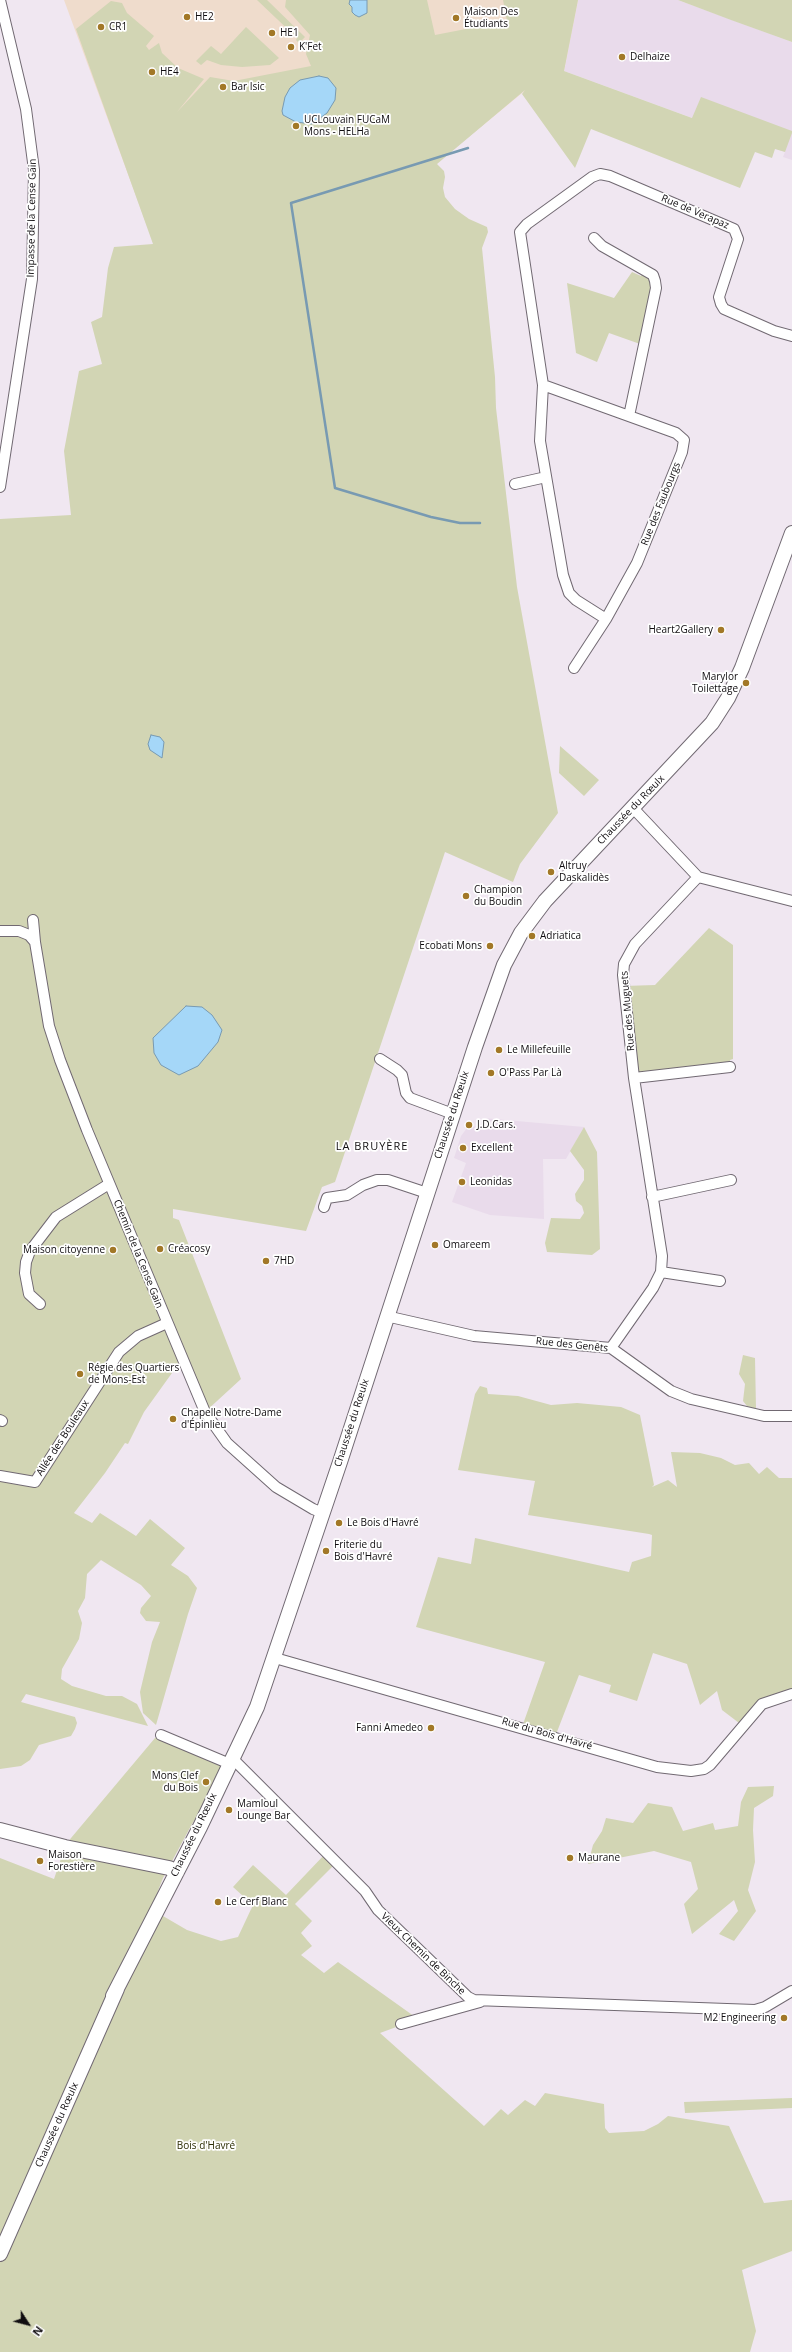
<!DOCTYPE html>
<html>
<head>
<meta charset="utf-8">
<style>
  body { margin:0 }
  #map { position:relative; width:792px; height:2352px; overflow:hidden; background:#f0e7f1; font-family:"Open Sans",sans-serif }
  canvas { display:block }
  .north { position:absolute; left:8px; top:2304px; width:40px; height:40px; -webkit-text-stroke:3px #fff; paint-order:stroke; rotate:126deg; font-size:11px; font-weight:700; line-height:16px; text-align:center; color:#100d10 }
  .north::after { content:''; display:block; margin:auto; width:14px; height:18px; background:#100d10; clip-path:polygon(50% 0,100% 100%,50% 72%,0 100%) }
</style>
</head>
<body>
<div id="map">
<canvas width="792" height="2352"></canvas>
<div class="north">N</div>
</div>
<script>
const ctx = document.querySelector('canvas').getContext('2d');
ctx.lineJoin = 'round';
function paint(path, color) { ctx.fillStyle = color; ctx.fill(path, 'evenodd'); }
const shape = rows => new Path2D(rows.map(r => 'M' + r).join(''));
function trace(path, color, width, dash) { ctx.strokeStyle = color; ctx.lineWidth = width; ctx.lineCap = dash ? 'butt' : 'round'; ctx.setLineDash(dash || []); ctx.stroke(path); }
function drawText(font, color, halo, rows, align = 'center') {
  ctx.font = font + ' "Open Sans",sans-serif'; ctx.lineWidth = 3.5; ctx.setLineDash([]); ctx.textBaseline = 'middle'; ctx.strokeStyle = halo; ctx.fillStyle = color; for (const [text, x, y, turn = 0] of rows) {
    ctx.save(); ctx.translate(x, y); ctx.rotate((+turn || 0) * Math.PI / 180); ctx.textAlign = isNaN(turn) ? turn : align; if (halo) ctx.strokeText(text, 0, 0); ctx.fillText(text, 0, 0); ctx.restore();
  }
}
paint(shape([
  [578,0,678,0,792,42,792,160,783,157,785,152,564,71],
  [483,1118,584,1127,566,1159,543,1159,544,1219,490,1215,452,1202,466,1163,454,1158,461,1136,467,1128,472,1129,473,1126,479,1128]
]), '#e9dbeb');
paint(shape([
  [64,0,578,0,564,71,533,84,436,164,154,245]
]), '#efdccc');
paint(shape([
  [257,0,267,0,305,37,299,43,296,40,297,38],
  [286,0,427,0,435,35,507,21,503,0,578,0,564,71,692,118,701,97,792,131,792,133,785,152,775,149,772,158,755,152,740,188,591,129,575,168,522,94,525,90,437,164,444,171,445,177,443,188,445,197,455,209,469,219,487,227,488,232,482,248,495,377,496,408,517,587,558,813,520,864,513,882,445,852,335,1182,322,1187,306,1231,173,1209,173,1218,179,1220,241,1379,205,1412,184,1365,177,1366,144,1412,128,1444,125,1443,105,1473,74,1513,92,1523,100,1513,136,1536,150,1519,185,1548,171,1565,188,1576,197,1588,188,1614,156,1725,143,1713,140,1692,152,1642,160,1622,146,1621,140,1613,141,1608,151,1596,141,1585,101,1560,87,1574,85,1598,78,1611,82,1623,79,1639,62,1669,61,1679,72,1686,106,1696,122,1696,137,1704,148,1726,26,1694,21,1702,75,1717,77,1723,75,1729,71,1736,39,1745,30,1760,21,1766,0,1769,0,519,71,515,64,451,79,371,102,364,91,322,102,317,108,268,114,247,153,244,76,29,111,1,122,3,127,13,154,36,146,46,149,50,159,43,162,53,178,68,204,79,177,112,210,77,234,81,311,66,306,54,310,35,285,7],
  [678,0,792,0,792,42,731,20],
  [246,27,279,58,270,65,242,67,221,65,207,60,201,65,196,61,211,46,221,54],
  [632,272,641,276,642,274,650,279,652,283,640,344,609,333,597,362,576,353,567,283,614,298],
  [560,746,599,780,584,796,559,773],
  [709,928,733,945,733,1059,730,1060,730,1067,634,1078,624,986,655,985],
  [584,1127,597,1152,600,1249,592,1255,547,1252,545,1243,551,1218,580,1219,584,1213,582,1206,576,1201,575,1194,584,1180,584,1170,570,1151],
  [743,1355,755,1358,756,1409,747,1406,743,1401,745,1384,739,1374],
  [480,1386,487,1388,488,1394,518,1396,551,1405,577,1403,621,1407,640,1415,654,1485,652,1487,668,1480,677,1487,671,1452,700,1453,721,1458,735,1465,749,1463,759,1474,767,1467,779,1478,792,1478,792,1694,762,1704,743,1726,722,1710,717,1691,700,1705,687,1664,653,1653,637,1701,609,1692,611,1685,579,1675,555,1737,522,1727,545,1662,416,1627,438,1557,471,1564,475,1538,629,1572,632,1562,651,1556,652,1535,649,1534,528,1515,535,1481,458,1470,475,1394],
  [161,1735,230,1764,192,1824,163,1878,151,1909,187,1930,221,1941,238,1937,253,1905,233,1887,253,1865,286,1895,326,1853,336,1863,295,1904,312,1921,301,1933,312,1946,301,1955,324,1973,338,1962,418,2019,380,2033,484,2126,501,2109,508,2115,525,2100,535,2106,545,2093,604,2104,605,2128,609,2133,644,2131,658,2124,668,2116,729,2126,764,2203,792,2200,792,2251,742,2270,756,2331,750,2352,0,2352,0,1858,54,1879,66,1844,155,1738],
  [774,1786,773,1796,754,1808,753,1830,755,1862,748,1890,756,1911,734,1941,719,1934,738,1911,734,1900,692,1934,684,1904,698,1889,691,1862,654,1851,588,1864,593,1845,602,1831,606,1818,633,1823,648,1803,672,1807,683,1831,713,1823,715,1830,738,1826,741,1802,748,1787],
  [792,2098,792,2108,685,2113,684,2102]
]), '#d2d5b4');
const water = shape([
  [350,0,367,0,367,13,359,17,355,15,352,12,352,7,349,4,350,0],
  [319,76,328,78,336,88,335,100,327,113,312,124,296,122,283,115,282,111,285,97,290,88,300,80,319,76],
  [151,735,160,737,164,742,162,758,150,750,148,744,151,735],
  [186,1006,202,1007,212,1015,222,1030,218,1042,198,1066,179,1075,161,1065,154,1053,153,1038,186,1006]
]);
paint(water, '#a5d7f8');
trace(water, '#789ab2', 1);
trace(shape([
  [468,148,291,203,335,488,431,517,460,523,480,523]
]), '#789ab2', 2.5);
const street = shape([
  [0,0,26,109,34,170,32,279,0,487],
  [594,238,602,246,653,275,655,281,656,288,629,416],
  [543,385,676,433,684,440,682,452,637,563,606,619],
  [515,484,546,477],
  [574,668,606,619,576,600,569,593,563,575,540,441,543,385,520,232,527,224,592,177,600,174,610,176,734,229,738,239,719,297,721,304,724,309,774,331,792,336],
  [633,808,698,877,792,901],
  [33,920,35,942],
  [0,931,19,931,29,935,35,942,49,1026,60,1060,87,1130,205,1412,227,1443,276,1487,313,1509,323,1513],
  [380,1059,397,1070,402,1075,406,1093,410,1098,453,1114],
  [634,1078,730,1067],
  [652,1197,731,1180],
  [324,1207,327,1198,347,1195,363,1185,377,1180,388,1180,427,1193],
  [661,1272,720,1281],
  [40,1304,29,1294,25,1273,26,1262,30,1251,56,1217,109,1184],
  [386,1316,474,1336,611,1348,671,1391,691,1399,764,1416,792,1416],
  [611,1348,653,1288,661,1272,662,1256,634,1078,623,975,624,964,635,944,698,877],
  [0,1420,2,1421],
  [0,1476,35,1482,119,1352,138,1336,167,1323],
  [275,1658,657,1767,691,1771,704,1769,710,1765,762,1704,792,1694],
  [161,1735,230,1764],
  [233,1759,365,1891,378,1910,468,1997,474,2000,755,2010,765,2007,792,1991],
  [401,2024,480,2002]
]);
const secondary = shape([
  [0,1830,65,1847,169,1868,177,1872],
  [113,1996,200,1827,257,1707,340,1462,475,1047,504,965,521,933,545,901,712,723,728,698,742,668,792,533],
  [0,2254,117,1989]
]);
trace(street, '#716972', 12);
trace(secondary, '#716972', 16);
trace(street, '#fff', 10);
trace(secondary, '#fff', 14);
for (const [x, y, r, color] of [
  [187,17,4,"#a27827"],
  [456,18,4,"#a27827"],
  [101,27,4,"#a27827"],
  [272,33,4,"#a27827"],
  [291,47,4,"#a27827"],
  [622,57,4,"#a27827"],
  [152,72,4,"#a27827"],
  [223,87,4,"#a27827"],
  [296,126,4,"#a27827"],
  [721,630,4,"#a27827"],
  [746,683,4,"#a27827"],
  [551,872,4,"#a27827"],
  [466,896,4,"#a27827"],
  [532,936,4,"#a27827"],
  [490,946,4,"#a27827"],
  [499,1050,4,"#a27827"],
  [491,1073,4,"#a27827"],
  [469,1125,4,"#a27827"],
  [463,1148,4,"#a27827"],
  [462,1182,4,"#a27827"],
  [435,1245,4,"#a27827"],
  [160,1249,4,"#a27827"],
  [113,1250,4,"#a27827"],
  [266,1261,4,"#a27827"],
  [80,1374,4,"#a27827"],
  [173,1419,4,"#a27827"],
  [339,1523,4,"#a27827"],
  [326,1551,4,"#a27827"],
  [431,1728,4,"#a27827"],
  [206,1782,4,"#a27827"],
  [229,1810,4,"#a27827"],
  [570,1858,4,"#a27827"],
  [40,1861,4,"#a27827"],
  [218,1902,4,"#a27827"],
  [784,2018,4,"#a27827"]
]) { const dot = new Path2D(); dot.arc(x, y, r, 0, 2 * Math.PI); ctx.fillStyle = color; ctx.fill(dot); trace(dot, '#fff', 1.5); }
drawText('10px', '#100d10', '#fff', [
  ["Maison Des",464,12],
  ["Étudiants",464,24],
  ["HE2",195,17],
  ["CR1",109,27],
  ["HE1",280,33],
  ["K'Fet",299,47],
  ["Delhaize",630,57],
  ["HE4",160,72],
  ["Bar Isic",231,87],
  ["UCLouvain FUCaM",304,120],
  ["Mons - HELHa",304,132],
  ["Heart2Gallery",713,630,"right"],
  ["Marylor",738,677,"right"],
  ["Toilettage",738,689,"right"],
  ["Altruy",559,866],
  ["Daskalidès",559,878],
  ["Champion",474,890],
  ["du Boudin",474,902],
  ["Adriatica",540,936],
  ["Ecobati Mons",482,946,"right"],
  ["Le Millefeuille",507,1050],
  ["O'Pass Par Là",499,1073],
  ["J.D.Cars.",477,1125],
  ["Excellent",471,1148],
  ["Leonidas",470,1182],
  ["Omareem",443,1245],
  ["Créacosy",168,1249],
  ["Maison citoyenne",105,1250,"right"],
  ["7HD",274,1261],
  ["Régie des Quartiers",88,1368],
  ["de Mons-Est",88,1380],
  ["Chapelle Notre-Dame",181,1413],
  ["d'Épinlieu",181,1425],
  ["Le Bois d'Havré",347,1523],
  ["Friterie du",334,1545],
  ["Bois d'Havré",334,1557],
  ["Fanni Amedeo",423,1728,"right"],
  ["Mons Clef",198,1776,"right"],
  ["du Bois",198,1788,"right"],
  ["Mamloul",237,1804],
  ["Lounge Bar",237,1816],
  ["Maison",48,1855],
  ["Forestière",48,1867],
  ["Maurane",578,1858],
  ["Le Cerf Blanc",226,1902],
  ["M2 Engineering",776,2018,"right"]
], 'left');
drawText('10px', '#100d10', '#fff', [
  ["Rue de Verapaz",695,212,23],
  ["Impasse de la Cense Gain",32,218,-89],
  ["Rue des Faubourgs",661,504,-68],
  ["Chaussée du Rœulx",631,810,-46],
  ["Rue des Muguets",628,1011,-95],
  ["Chaussée du Rœulx",452,1115,-72],
  ["Chemin de la Cense Gain",138,1254,68],
  ["Rue des Genêts",572,1345,6],
  ["Chaussée du Rœulx",352,1423,-72],
  ["Allée des Bouleaux",63,1438,-57],
  ["Rue du Bois d'Havré",547,1734,16],
  ["Chaussée du Rœulx",194,1835,-64],
  ["Vieux Chemin de Binche",423,1954,44],
  ["Chaussée du Rœulx",57,2125,-66]
]);
drawText('10px', '#2c2d03', '#fff', [
  ["Bois d'Havré",206,2146]
]);
ctx.letterSpacing = '1px';
drawText('11px', '#100d10', '#fff', [
  ["LA BRUYÈRE",372,1147]
]);
ctx.letterSpacing = '0px';
</script>
</body>
</html>
